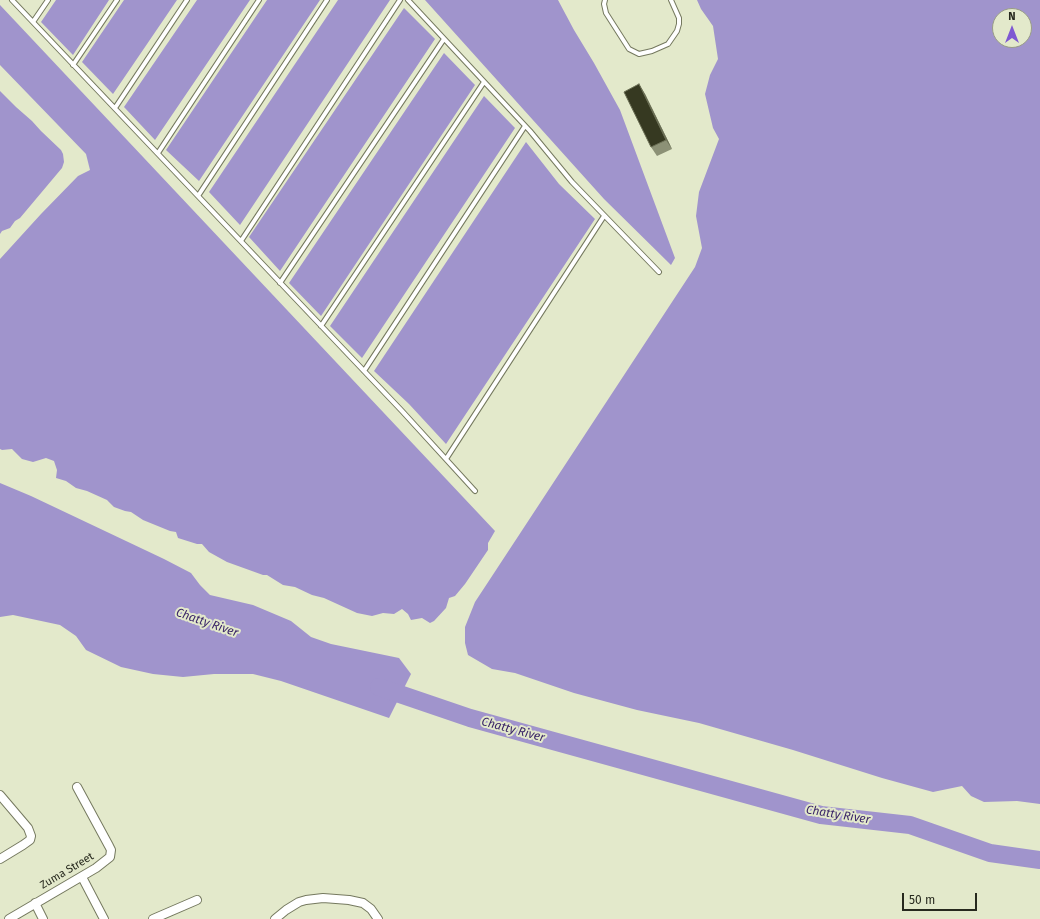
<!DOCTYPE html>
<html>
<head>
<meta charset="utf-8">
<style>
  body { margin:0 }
  #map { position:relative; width:1040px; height:919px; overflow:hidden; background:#e3e9cb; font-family:"Fira Sans",sans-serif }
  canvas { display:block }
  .north { position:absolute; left:992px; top:8px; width:40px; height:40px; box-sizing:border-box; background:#e3e9cb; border:1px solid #989c86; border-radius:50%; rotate:0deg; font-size:11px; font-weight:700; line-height:16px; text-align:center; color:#27291e }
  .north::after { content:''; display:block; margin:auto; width:14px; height:18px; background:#7e58d2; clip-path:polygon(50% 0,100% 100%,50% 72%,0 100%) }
  .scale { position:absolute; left:902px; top:893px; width:75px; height:18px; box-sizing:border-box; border:2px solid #27291e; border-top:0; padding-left:5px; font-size:12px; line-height:14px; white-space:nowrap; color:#27291e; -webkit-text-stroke:3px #e3e9cb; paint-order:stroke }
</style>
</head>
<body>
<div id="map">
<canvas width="1040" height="919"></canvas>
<div class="north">N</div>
<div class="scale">50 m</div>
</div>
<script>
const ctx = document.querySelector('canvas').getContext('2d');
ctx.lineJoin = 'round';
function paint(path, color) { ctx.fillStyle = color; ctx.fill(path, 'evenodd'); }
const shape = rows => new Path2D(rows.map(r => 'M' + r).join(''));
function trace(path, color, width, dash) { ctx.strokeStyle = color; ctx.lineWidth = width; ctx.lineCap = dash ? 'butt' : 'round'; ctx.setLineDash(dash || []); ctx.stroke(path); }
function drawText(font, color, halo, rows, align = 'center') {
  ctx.font = font + ' "Fira Sans",sans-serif'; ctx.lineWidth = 4; ctx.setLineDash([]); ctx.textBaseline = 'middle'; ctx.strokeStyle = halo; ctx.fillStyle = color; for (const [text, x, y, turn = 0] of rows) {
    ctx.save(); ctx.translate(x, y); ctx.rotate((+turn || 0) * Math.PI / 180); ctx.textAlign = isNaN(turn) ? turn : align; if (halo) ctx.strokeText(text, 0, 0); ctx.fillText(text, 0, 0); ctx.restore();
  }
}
paint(shape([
  [56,0,109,0,73,55,41,22],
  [124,0,177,0,113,94,82,62],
  [197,0,250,0,155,140,124,107],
  [267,0,320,0,199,181,166,150],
  [338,0,390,0,240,225,209,192],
  [425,0,558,0,574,30,594,63,620,110,675,258,671,265,604,199],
  [697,0,1040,0,1040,804,1017,801,984,802,971,796,962,786,933,792,882,778,793,750,699,723,637,710,574,693,515,673,492,669,468,655,465,643,465,627,475,602,695,267,702,248,696,216,699,192,719,139,713,128,705,94,710,75,718,59,713,26,701,9],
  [1000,16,1024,16,1024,40,1000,40],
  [0,5,495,531,488,543,488,550,465,584,455,596,449,598,446,608,434,621,430,623,422,618,411,620,408,614,402,609,394,614,383,613,372,616,357,613,324,598,312,595,295,587,283,585,267,575,263,575,227,562,209,552,202,544,197,544,178,538,176,532,170,531,143,520,131,512,125,511,114,507,107,500,87,491,76,488,66,481,56,478,57,470,54,461,46,458,33,462,22,459,12,449,2,450,0,449,0,259,41,214,78,176,90,170,86,154,0,65],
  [404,8,435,39,280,271,249,237],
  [444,53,475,85,321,316,289,283],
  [0,91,16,107,32,121,41,131,61,150,63,154,64,162,62,168,20,218,15,221,10,228,2,231,0,234],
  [484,96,515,128,362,358,330,326],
  [526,142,559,184,595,219,446,444,409,404,374,371],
  [0,483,31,496,164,559,191,573,200,585,210,595,253,605,291,621,311,637,331,644,399,658,411,674,389,718,281,681,253,674,214,674,183,677,153,674,121,667,86,650,76,636,60,625,13,615,0,617]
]), '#a094cc');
trace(shape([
  [379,687,470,718,821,815,910,825,990,853,1040,860]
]), '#a094cc', 18);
const service = shape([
  [12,0,402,411,475,491],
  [408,0,530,131,572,182,659,272],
  [605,0,604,4,606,13,629,49,639,54,652,51,668,44,677,31,679,24,679,18,671,0],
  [33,22,48,0],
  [73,65,117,0],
  [115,108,187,0],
  [158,153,259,0],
  [198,196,327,0],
  [241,241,400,0],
  [280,283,444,39],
  [321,326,484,82],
  [364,371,525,126],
  [446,459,604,216]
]);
const minor = shape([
  [0,795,28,828,31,836,30,840,23,845,0,859],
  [82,877,104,919],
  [35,903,43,919],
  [9,919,96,868,110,857,111,850,109,846,77,787],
  [153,919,197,900],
  [275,919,286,910,299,902,306,900,323,898,349,900,363,903,371,909,378,919]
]);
trace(service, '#75795f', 6);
trace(minor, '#75795f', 10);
trace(service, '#fff', 4);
trace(minor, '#fff', 8);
paint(shape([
  [639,84,645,94,672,149,657,156,651,147]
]), '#8c9176');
paint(shape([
  [639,84,645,94,672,149,666,140]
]), '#6a6e54');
const building = shape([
  [639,84,666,140,651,147,624,92,639,84]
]);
paint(building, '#363921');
trace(building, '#6a6e54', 1);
drawText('11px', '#27291e', '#e3e9cb', [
  ["Zuma Street",67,871,-31]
]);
drawText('italic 12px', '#3b2668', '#e3e9cb', [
  ["Chatty River",207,623,19],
  ["Chatty River",513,730,15],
  ["Chatty River",838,815,9]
]);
</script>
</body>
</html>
